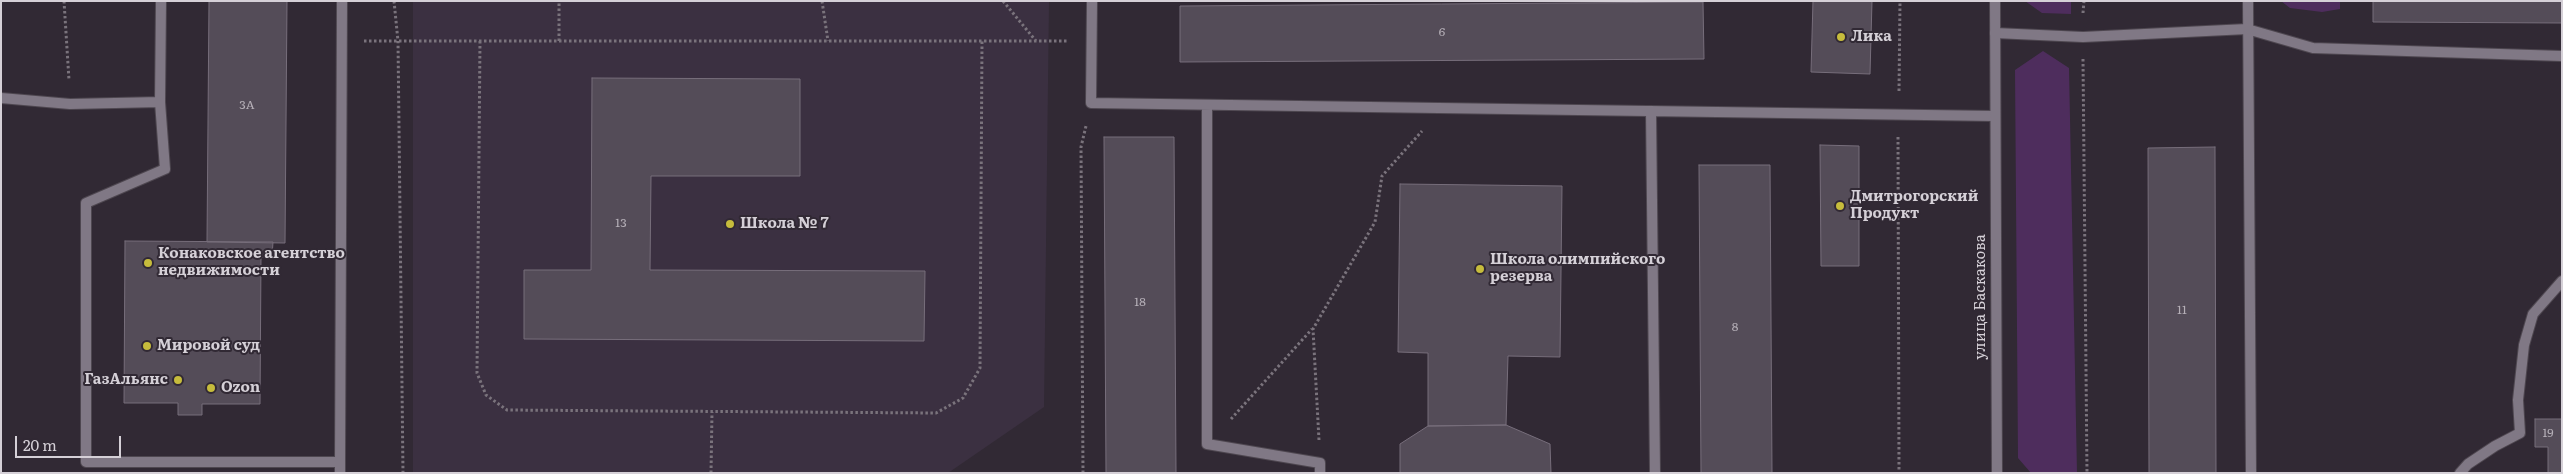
<!DOCTYPE html>
<html>
<head>
<meta charset="utf-8">
<style>
  body { margin:0 }
  #map { position:relative; width:2563px; height:474px; overflow:hidden; background:#312934; font-family:Literata,serif }
  canvas { display:block }
  .frame { position:absolute; inset:0; border:2px solid #d5d0d7; pointer-events:none }
  .scale { position:absolute; left:15px; top:436px; width:106px; height:22px; box-sizing:border-box; border:2px solid #d5d0d7; border-top:0; padding-left:6px; font-size:15px; line-height:18px; white-space:nowrap; color:#d5d0d7; -webkit-text-stroke:4px #312934; paint-order:stroke }
</style>
</head>
<body>
<div id="map">
<canvas width="2563" height="474"></canvas>
<div class="frame"></div>
<div class="scale">20 m</div>
</div>
<script>
const ctx = document.querySelector('canvas').getContext('2d');
ctx.lineJoin = 'round';
function paint(path, color) { ctx.fillStyle = color; ctx.fill(path, 'evenodd'); }
const shape = rows => new Path2D(rows.map(r => 'M' + r).join(''));
function trace(path, color, width, dash) { ctx.strokeStyle = color; ctx.lineWidth = width; ctx.lineCap = dash ? 'butt' : 'round'; ctx.setLineDash(dash || []); ctx.stroke(path); }
function drawText(font, color, halo, rows, align = 'center') {
  ctx.font = font + ' Literata,serif'; ctx.lineWidth = 4; ctx.setLineDash([]); ctx.textBaseline = 'middle'; ctx.strokeStyle = halo; ctx.fillStyle = color; for (const [text, x, y, turn = 0] of rows) {
    ctx.save(); ctx.translate(x, y); ctx.rotate((+turn || 0) * Math.PI / 180); ctx.textAlign = isNaN(turn) ? turn : align; if (halo) ctx.strokeText(text, 0, 0); ctx.fillText(text, 0, 0); ctx.restore();
  }
}
paint(shape([
  [413,1,1049,1,1044,407,948,473,413,473]
]), '#3b3041');
paint(shape([
  [2025,1,2071,1,2071,14,2042,13],
  [2281,1,2340,1,2340,9,2322,12,2290,8],
  [2043,51,2069,68,2077,473,2031,473,2018,458,2015,70]
]), '#4e2d5d');
const building = shape([
  [209,1,287,1,285,243,207,242,209,1],
  [1813,1,1872,1,1870,74,1811,72,1813,1],
  [2373,1,2562,1,2562,23,2373,22,2373,1],
  [1703,2,1704,59,1180,62,1180,6,1703,2],
  [592,78,800,79,800,176,651,176,650,270,925,271,924,341,524,339,524,270,591,270,592,78],
  [1104,137,1174,137,1176,473,1106,473,1104,137],
  [1820,145,1859,146,1859,266,1821,266,1820,145],
  [2215,147,2216,473,2149,473,2148,148,2215,147],
  [1699,165,1770,165,1772,473,1701,473,1699,165],
  [1400,184,1562,186,1560,357,1508,356,1506,425,1428,426,1428,353,1398,352,1400,184],
  [125,241,273,242,272,257,261,257,260,404,202,404,202,415,178,415,178,403,124,403,125,241],
  [2535,419,2562,419,2562,473,2548,473,2548,447,2535,447,2535,419],
  [1506,425,1550,444,1551,473,1400,473,1400,444,1428,426,1506,425]
]);
paint(building, '#544c58');
trace(building, '#776e7b', 1);
const service = shape([
  [161,1,160,102,165,169,86,203,86,462,340,462,340,473],
  [1092,1,1091,103,1995,116],
  [2248,1,2251,473],
  [1995,33,2083,37,2247,29,2313,48,2562,56],
  [1,98,70,104,160,102],
  [1207,105,1207,444,1320,463,1320,473],
  [1651,111,1655,473],
  [340,462,342,1],
  [2460,473,2468,464,2495,446,2520,433,2518,400,2524,345,2533,314,2562,281]
]);
const tertiary = shape([
  [1995,1,1997,473]
]);
trace(service, '#4e4750', 12);
trace(tertiary, '#4e4750', 12);
trace(shape([
  [64,1,69,80],
  [394,1,398,41,403,473],
  [822,1,828,41],
  [1003,1,1036,41],
  [2083,13,2084,1],
  [364,41,1068,41],
  [480,41,477,373,486,395,507,410,936,413,963,398,980,368,982,41],
  [559,41,559,1],
  [2083,59,2087,473],
  [1899,91,1900,1],
  [1898,137,1899,473],
  [1231,419,1312,329],
  [1319,440,1313,329,1375,222,1382,176,1422,131],
  [711,473,712,412],
  [1083,473,1081,147,1086,126]
]), '#7a737c', 3, [2.5, 2.5]);
trace(service, '#807885', 10);
trace(tertiary, '#807885', 10);
for (const [x, y, r, color] of [
  [1841,37,5,"#c6bc3c"],
  [1840,206,5,"#c6bc3c"],
  [730,224,5,"#c6bc3c"],
  [148,263,5,"#c6bc3c"],
  [1480,269,5,"#c6bc3c"],
  [147,346,5,"#c6bc3c"],
  [178,380,5,"#c6bc3c"],
  [211,388,5,"#c6bc3c"]
]) { const dot = new Path2D(); dot.arc(x, y, r, 0, 2 * Math.PI); ctx.fillStyle = color; ctx.fill(dot); trace(dot, '#312934', 2); }
drawText('12px', '#b5afb7', null, [
  ["6",1442,32],
  ["3А",247,105],
  ["13",621,223],
  ["18",1140,302],
  ["11",2182,310],
  ["8",1735,327],
  ["19",2548,433]
]);
drawText('bold 15px', '#d5d0d7', '#312934', [
  ["Лика",1851,37],
  ["Дмитрогорский",1850,197],
  ["Продукт",1850,214],
  ["Школа № 7",740,224],
  ["Конаковское агентство",158,254],
  ["недвижимости",158,271],
  ["Школа олимпийского",1490,260],
  ["резерва",1490,277],
  ["Мировой суд",157,346],
  ["ГазАльянс",168,380,"right"],
  ["Ozon",221,388]
], 'left');
drawText('15px', '#d5d0d7', '#312934', [
  ["улица Баскакова",1981,297,-90]
]);
</script>
</body>
</html>
